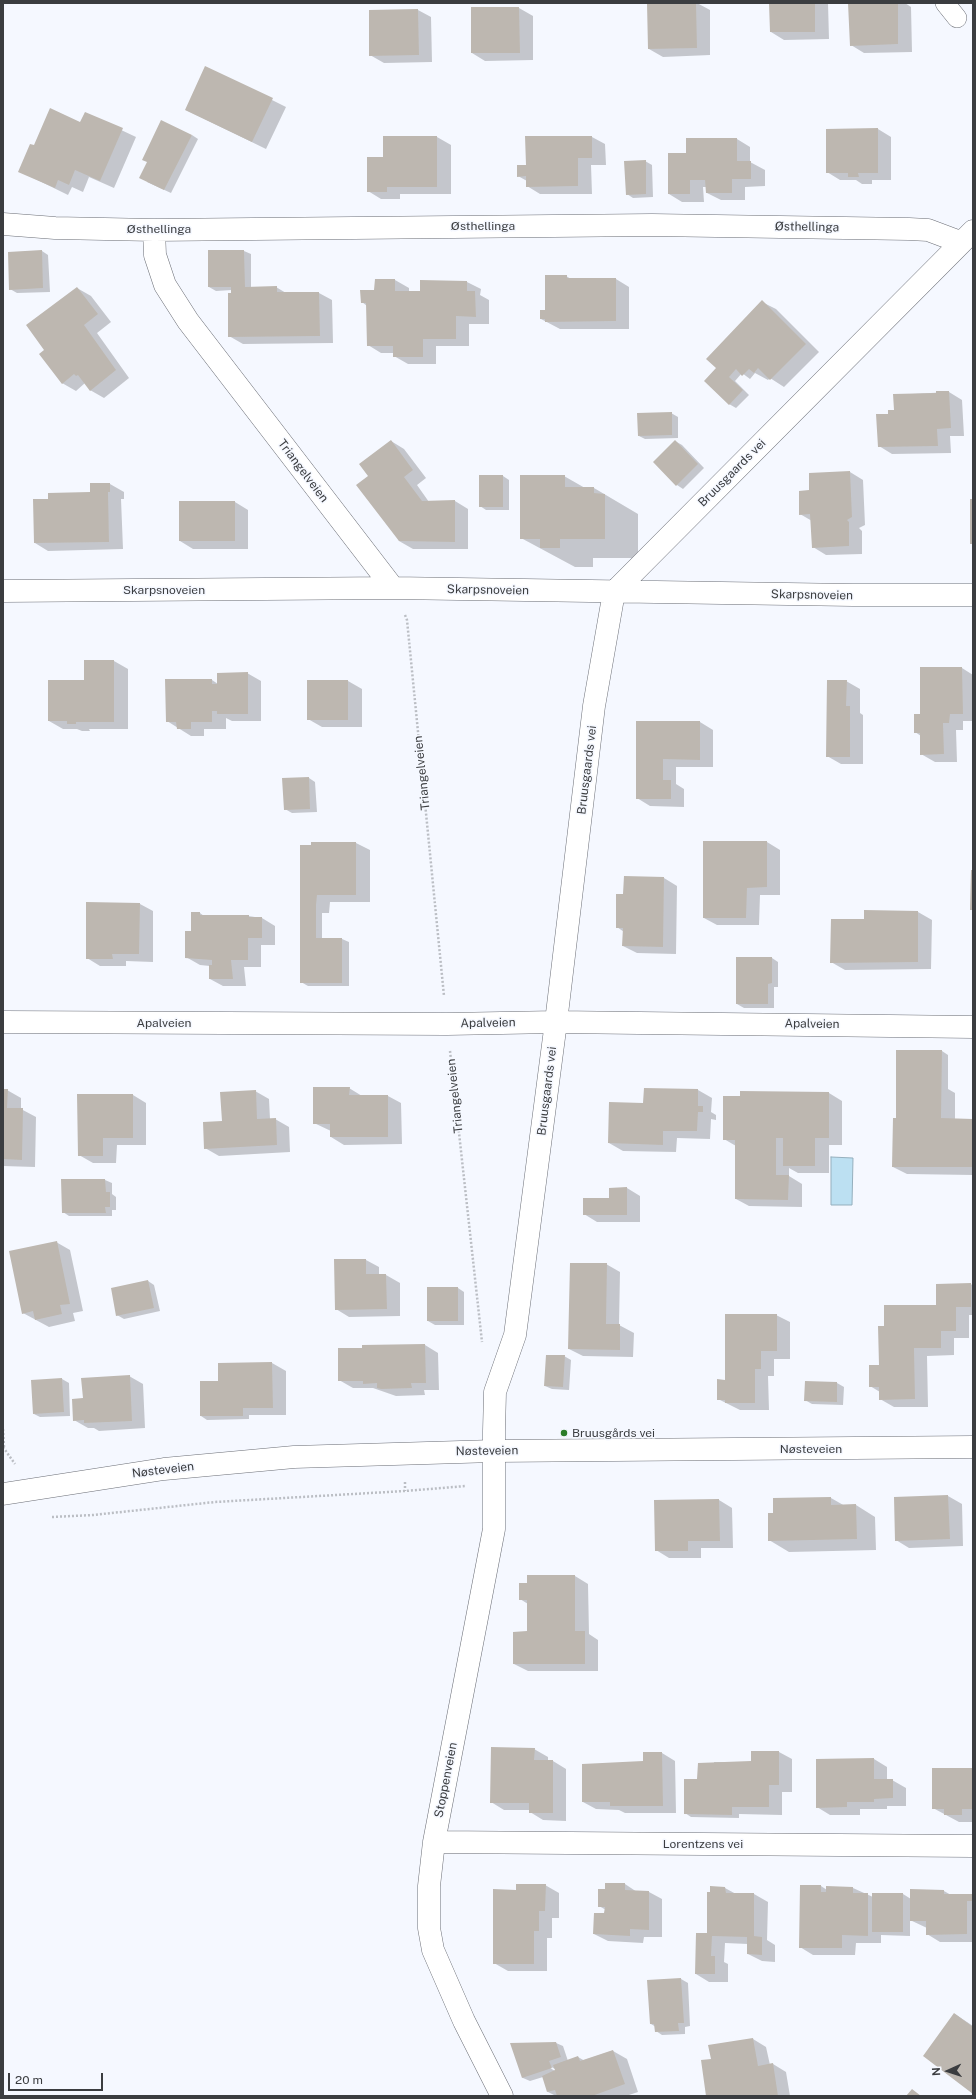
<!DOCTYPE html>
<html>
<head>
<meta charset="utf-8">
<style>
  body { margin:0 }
  #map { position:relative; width:976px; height:2099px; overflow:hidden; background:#f5f8ff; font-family:"Public Sans",sans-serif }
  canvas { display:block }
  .frame { position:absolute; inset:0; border:4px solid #3b3d40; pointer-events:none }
  .north { position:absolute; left:928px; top:2051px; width:40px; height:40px; -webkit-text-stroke:3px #f5f8ff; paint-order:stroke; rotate:267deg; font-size:11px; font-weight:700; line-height:16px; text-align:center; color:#3b3d40 }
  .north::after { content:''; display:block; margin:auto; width:14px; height:18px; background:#3b3d40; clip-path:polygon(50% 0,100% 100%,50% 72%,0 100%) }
  .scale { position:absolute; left:8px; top:2073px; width:95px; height:18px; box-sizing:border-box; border:2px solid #3b3d40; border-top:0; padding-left:5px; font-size:12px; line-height:14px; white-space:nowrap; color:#3b3d40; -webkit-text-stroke:3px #f5f8ff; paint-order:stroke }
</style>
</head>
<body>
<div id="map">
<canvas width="976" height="2099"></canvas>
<div class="frame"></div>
<div class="north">N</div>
<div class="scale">20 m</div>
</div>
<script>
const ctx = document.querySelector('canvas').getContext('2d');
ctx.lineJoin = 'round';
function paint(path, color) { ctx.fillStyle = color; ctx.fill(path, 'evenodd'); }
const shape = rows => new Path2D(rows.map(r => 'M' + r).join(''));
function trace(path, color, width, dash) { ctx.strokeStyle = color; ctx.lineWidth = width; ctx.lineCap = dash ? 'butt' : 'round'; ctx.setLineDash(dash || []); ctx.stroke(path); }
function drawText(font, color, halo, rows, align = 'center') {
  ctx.font = font + ' "Public Sans",sans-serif'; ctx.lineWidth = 3; ctx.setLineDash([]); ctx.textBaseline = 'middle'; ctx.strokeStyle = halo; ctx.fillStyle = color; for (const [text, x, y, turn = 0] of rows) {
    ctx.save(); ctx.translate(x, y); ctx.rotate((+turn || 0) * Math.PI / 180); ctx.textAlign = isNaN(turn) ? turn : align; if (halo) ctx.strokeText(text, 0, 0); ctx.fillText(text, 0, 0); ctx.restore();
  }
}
const water = shape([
  [831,1157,853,1158,852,1205,831,1205,831,1157]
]);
paint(water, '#bce0f2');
trace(water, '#95afbd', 1);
paint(shape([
  [679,3,697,3,710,10,710,55,663,57,649,49],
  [770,3,828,3,829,39,784,40,771,32],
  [849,3,905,3,911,7,912,52,864,53,851,45],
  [472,8,519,8,533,16,533,60,485,61,472,53],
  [418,10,431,17,432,62,384,63,370,55],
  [206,67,286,107,266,149,186,110],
  [85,113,136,137,114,188,89,177,83,192,72,187,68,195,19,171,35,147,81,123],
  [878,129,891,137,891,180,872,180,872,184,862,184,856,180,840,180,827,172],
  [192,135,198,139,171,193,147,182],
  [384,137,437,137,451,145,451,194,400,194,400,199,381,199,368,191,384,158],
  [592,137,605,144,606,165,591,165,592,194,540,194,527,186,527,181,518,176,527,166],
  [737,139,750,147,750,162,765,170,765,186,745,187,745,200,721,200,707,193,706,187,703,187,704,202,682,202,669,194,687,154],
  [645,161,652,165,653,197,633,198,627,194],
  [42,251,48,255,50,292,17,293,10,289],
  [209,251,244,251,251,254,251,288,276,287,286,293,319,293,332,300,333,343,243,344,229,336,232,290,216,291,209,287],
  [566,276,571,279,616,279,629,287,629,329,560,329,541,319],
  [376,280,395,280,409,288,409,292,421,292,421,281,467,282,481,289,480,295,489,300,489,324,469,324,469,346,436,346,436,364,408,364,394,356,394,353,381,353,368,345,367,306,362,302,375,291],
  [77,288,91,296,111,322,97,333,129,378,104,398,90,390,85,383,76,391,62,383,46,350],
  [762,302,776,309,819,352,784,387,770,378,768,380,755,373,750,379,742,373,735,381,749,395,736,408,729,404,717,368],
  [949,392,962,400,964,436,950,436,951,453,892,454,879,446,895,411,894,395],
  [671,413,678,417,678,438,645,439,639,436],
  [391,441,404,449,426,478,417,485,429,502,455,501,468,509,468,549,413,549,399,541,369,476],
  [675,441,682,445,704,468,683,489,677,485],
  [850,472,863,480,865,525,859,528,862,531,862,554,826,555,813,547,812,521,800,514,810,491],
  [503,476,509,480,509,510,486,510,480,506],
  [564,476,585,488,594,488,638,514,638,558,593,558,593,567,575,567,521,538],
  [91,484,110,484,124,492,124,499,121,499,123,549,48,551,35,543,49,500,91,493],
  [235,502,248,510,248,549,193,549,180,541],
  [85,661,114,661,128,669,128,729,89,729,90,731,82,731,77,729,63,729,49,721,85,681],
  [921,668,962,668,973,675,973,721,963,721,963,730,956,730,957,762,935,762,921,754,921,736,915,732,921,715],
  [3,669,4,670,3,719],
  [247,673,261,681,261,721,232,721,226,718,226,729,204,729,204,736,191,736,167,721,212,680,218,684],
  [308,681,348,681,362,689,362,727,322,727,308,719],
  [846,681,860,689,860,713,863,715,863,764,841,764,827,756],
  [637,722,700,722,713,730,713,767,676,767,676,784,684,789,684,807,650,806,637,798],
  [309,778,315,782,317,812,292,813,285,809],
  [767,842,780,850,780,895,760,895,759,925,717,925,704,918],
  [312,843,356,843,370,850,370,902,330,902,329,913,322,913,322,939,342,939,349,942,349,986,308,986,301,982],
  [664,878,677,886,676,954,637,953,623,946,624,932,617,927,624,895],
  [140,904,153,911,153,962,126,961,126,966,100,966,87,958],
  [865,912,918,912,932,920,931,969,845,970,831,962,864,920],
  [200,913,204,916,248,916,262,918,275,926,275,945,261,945,261,967,244,967,246,986,223,986,210,979,210,966,200,965,186,957,192,932],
  [772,958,778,962,778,987,774,987,774,1008,744,1008,737,1004],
  [942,1051,948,1055,948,1089,955,1093,955,1119,973,1120,973,1175,907,1174,893,1167,897,1119],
  [349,1088,362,1096,388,1096,401,1103,402,1144,344,1145,331,1137,331,1131,314,1123],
  [645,1089,698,1090,712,1098,711,1112,716,1115,716,1120,711,1119,710,1139,677,1138,676,1152,623,1151,609,1143,644,1104],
  [3,1090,7,1090,21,1098,21,1109,36,1117,35,1167,3,1166],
  [255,1091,269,1099,270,1119,275,1119,289,1127,290,1152,219,1156,205,1148,223,1122],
  [829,1093,842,1101,842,1145,829,1145,829,1173,798,1173,789,1168,789,1176,802,1184,802,1207,749,1206,736,1199,736,1146,724,1139],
  [133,1095,146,1103,146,1145,117,1145,116,1163,93,1163,79,1155],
  [62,1180,105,1180,112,1183,112,1194,116,1197,116,1210,112,1210,112,1216,69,1216,63,1212],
  [627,1188,640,1196,640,1222,597,1222,584,1214],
  [56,1242,70,1250,83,1311,73,1313,75,1321,49,1327,23,1313],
  [366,1260,379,1267,379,1275,386,1275,400,1283,400,1316,349,1317,336,1309],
  [606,1264,620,1272,619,1325,634,1333,633,1357,583,1356,569,1349],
  [148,1281,154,1285,160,1311,124,1319,117,1315],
  [971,1284,973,1286,973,1315,969,1315,969,1338,954,1338,954,1355,927,1356,928,1407,894,1407,880,1399,880,1392,870,1386,880,1366,885,1327,937,1306],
  [458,1288,464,1292,464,1325,435,1325,428,1321],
  [776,1315,790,1322,790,1359,774,1359,774,1376,768,1376,769,1410,740,1410,718,1399,726,1381],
  [425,1345,438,1353,439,1390,424,1390,425,1395,396,1396,373,1388,353,1388,339,1380],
  [564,1356,571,1360,569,1390,552,1389,545,1386],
  [272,1363,286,1371,286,1415,249,1415,249,1419,207,1420,201,1416,219,1383,219,1364],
  [129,1376,143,1384,145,1428,99,1431,94,1428,88,1428,74,1420,84,1399],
  [62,1379,69,1383,70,1416,40,1417,34,1414],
  [837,1383,844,1387,843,1405,812,1404,805,1400],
  [948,1496,962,1504,963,1546,909,1548,896,1540,895,1498],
  [831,1498,845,1506,856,1505,875,1517,876,1550,789,1552,769,1540],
  [719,1500,732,1508,733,1548,701,1548,701,1558,669,1558,656,1550],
  [575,1576,588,1584,589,1634,598,1640,598,1671,528,1671,514,1664,528,1632,528,1604,520,1599,528,1584],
  [534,1749,548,1757,548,1761,553,1761,566,1769,566,1821,543,1820,530,1812,530,1810,504,1810,491,1802],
  [779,1752,792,1759,792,1792,782,1792,782,1815,739,1814,739,1818,691,1817,685,1813,698,1780,714,1765,714,1762,752,1762],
  [662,1753,675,1761,676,1813,625,1813,619,1810,596,1809,583,1802],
  [874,1759,887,1767,887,1780,892,1780,906,1788,906,1806,887,1806,887,1809,860,1809,860,1815,830,1815,817,1807],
  [973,1769,973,1822,959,1822,933,1808],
  [625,1884,637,1892,649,1892,662,1899,662,1937,644,1937,643,1943,608,1941,594,1934,605,1914,606,1910,599,1906],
  [545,1885,559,1893,559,1918,552,1918,552,1938,547,1938,547,1971,508,1971,494,1963,517,1891],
  [821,1886,827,1890,853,1888,873,1897,873,1894,903,1894,911,1899,944,1891,951,1895,973,1895,973,1942,940,1942,927,1934,927,1928,910,1920,910,1936,881,1935,881,1943,856,1943,855,1955,813,1955,800,1947],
  [711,1887,725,1888,736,1894,754,1894,768,1902,767,1940,775,1945,775,1962,762,1961,748,1954,748,1944,725,1943,724,1962,728,1964,728,1982,709,1982,696,1974,708,1934],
  [681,1979,688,1983,690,2026,685,2027,685,2034,662,2035,656,2031,656,2027,651,2024],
  [955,2014,973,2026,973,2092],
  [753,2039,766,2047,770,2065,773,2064,786,2072,790,2096,707,2096,712,2060],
  [556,2043,563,2046,568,2061,578,2057,585,2061,613,2051,627,2059,638,2092,626,2096,556,2096,548,2092,543,2077,530,2081,523,2078,512,2044],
  [548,2065,555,2069,555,2071,547,2066]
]), '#0003');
paint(shape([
  [647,3,696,3,697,48,648,49],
  [769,3,815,3,815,32,770,32],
  [848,3,898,3,898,44,850,46],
  [471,7,519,7,520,53,471,53],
  [418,9,419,55,369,56,369,10],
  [205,66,273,98,252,142,185,110],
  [50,108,80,122,85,112,123,128,100,181,75,170,69,185,58,180,55,188,18,172,30,144,34,145],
  [161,120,192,135,164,190,139,178,147,162,142,160],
  [878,128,878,173,858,173,859,177,848,177,848,173,826,173,826,129],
  [383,136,437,136,437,187,387,187,387,192,367,192,367,157,383,157],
  [525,136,592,136,592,158,578,158,578,186,526,187,526,176,517,177,517,165,526,165],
  [686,138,737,138,737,161,751,161,751,179,732,179,732,193,706,193,705,180,690,180,690,194,668,194,668,153,686,153],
  [646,160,646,194,626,195,624,161],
  [42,250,43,288,9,290,8,252],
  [208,250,244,250,245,287,277,286,277,292,319,292,320,336,228,337,228,293,231,293,231,287,208,287],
  [545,275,567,275,567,278,616,278,616,321,545,322,545,319,540,319,540,310,545,310],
  [375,279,395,279,395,291,420,291,420,280,467,281,467,291,475,291,476,317,456,316,456,339,423,339,423,357,393,357,393,346,367,346,366,303,361,303,360,290,374,290],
  [77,287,98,314,84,325,116,370,90,391,78,375,76,376,74,374,62,384,39,354,44,350,26,325],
  [762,300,806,344,770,380,758,368,754,373,749,369,742,376,736,369,729,377,743,390,729,405,704,381,716,368,706,359],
  [936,391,949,391,951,428,937,429,938,446,878,447,876,414,888,414,888,410,894,410,893,394,936,393],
  [672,412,672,435,638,436,637,413],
  [391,440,413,470,404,477,422,501,455,500,455,542,399,541,356,485,368,476,359,464],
  [675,440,698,464,676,486,653,462],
  [850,471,852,517,847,520,849,522,849,546,812,548,810,514,799,515,799,491,809,490,809,473],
  [479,475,503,475,503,507,479,507],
  [520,475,565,475,565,487,594,487,594,493,605,494,605,539,560,539,560,548,540,548,540,539,520,539],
  [90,483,110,483,110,492,108,492,109,542,34,543,33,499,48,499,48,493,90,492],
  [970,499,973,499,973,544,970,544],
  [179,501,235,501,235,541,179,541],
  [84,660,114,660,114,722,76,722,76,724,67,724,67,721,48,721,48,680,84,680],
  [920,667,962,667,963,714,950,714,949,723,943,723,944,754,920,755,920,733,914,733,914,714,920,714],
  [248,672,248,714,217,714,217,711,212,711,212,722,191,722,191,729,177,729,176,722,166,722,165,679,212,679,212,684,217,684,217,673],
  [307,680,348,680,348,720,307,720],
  [827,680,847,680,846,706,850,706,850,757,826,757],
  [636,721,700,721,700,760,663,759,663,780,671,780,671,799,636,799],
  [309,777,310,809,284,810,282,778],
  [703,841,767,841,767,887,747,888,746,918,703,918],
  [311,842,356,842,356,895,317,895,316,905,316,938,342,938,342,983,300,983,300,845,311,845],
  [971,870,973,870,973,910,970,910],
  [624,876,664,877,663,947,622,946,623,928,616,928,616,894,623,894],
  [86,902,140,903,139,954,112,954,113,959,86,959],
  [864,910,918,911,918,962,830,963,831,919,864,919],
  [191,912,200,912,200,915,249,915,249,917,262,917,262,938,248,938,248,960,231,960,233,979,209,979,209,965,212,965,212,960,185,958,185,931,191,931],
  [736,957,772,957,772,983,768,984,768,1004,736,1004],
  [896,1050,942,1050,941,1118,973,1119,973,1167,892,1167,893,1118,896,1118],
  [313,1087,350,1087,349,1095,388,1095,388,1137,330,1137,330,1124,313,1124],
  [644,1088,698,1089,698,1106,703,1106,703,1112,698,1112,697,1131,663,1131,663,1145,608,1143,609,1102,643,1103],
  [3,1089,8,1089,7,1108,23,1108,22,1160,3,1159],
  [256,1090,257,1119,276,1118,277,1145,204,1149,203,1122,222,1121,220,1092],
  [740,1091,829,1092,829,1138,815,1138,815,1166,783,1166,783,1138,776,1138,776,1175,789,1175,788,1200,735,1199,735,1140,723,1140,723,1096,740,1096],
  [77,1094,133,1094,133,1138,103,1138,103,1156,78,1156],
  [61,1179,105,1179,106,1192,110,1192,110,1207,105,1207,106,1213,62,1213],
  [627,1187,627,1215,583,1215,583,1198,609,1198,609,1188],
  [57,1241,70,1304,60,1305,62,1314,35,1320,33,1311,22,1314,9,1251],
  [334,1259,366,1259,366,1274,386,1274,387,1309,335,1310],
  [570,1263,607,1263,606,1324,620,1324,620,1350,568,1349],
  [148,1280,154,1308,116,1316,111,1288],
  [971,1283,971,1307,956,1307,956,1331,941,1331,941,1348,914,1348,915,1399,879,1400,879,1387,869,1387,869,1365,879,1365,878,1326,884,1326,884,1305,936,1305,936,1284],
  [427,1287,458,1287,458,1321,427,1321],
  [725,1314,777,1314,777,1351,761,1351,761,1369,755,1369,755,1403,725,1403,725,1400,717,1400,717,1379,725,1380],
  [425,1344,426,1383,411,1383,412,1388,381,1389,377,1388,377,1383,363,1384,363,1381,338,1381,338,1348,362,1348,362,1345],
  [546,1355,565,1355,563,1387,544,1386],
  [272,1362,273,1408,243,1408,243,1416,200,1416,200,1381,218,1381,218,1363],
  [130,1375,132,1421,84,1423,84,1420,73,1421,72,1399,83,1398,81,1378],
  [62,1378,64,1412,33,1414,31,1380],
  [805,1381,837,1382,837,1402,804,1401],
  [948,1495,950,1539,895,1541,894,1497],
  [831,1497,831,1505,856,1504,857,1539,768,1541,768,1513,773,1513,773,1498],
  [719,1499,720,1541,688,1541,688,1551,655,1551,654,1500],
  [527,1575,575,1575,575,1631,585,1631,585,1664,513,1664,513,1632,527,1631,527,1600,519,1600,519,1583,527,1583],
  [491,1747,535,1748,534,1760,553,1760,553,1813,529,1813,529,1803,490,1803],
  [751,1751,779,1751,779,1785,769,1785,769,1807,732,1807,732,1815,684,1814,684,1779,697,1779,698,1763,751,1761],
  [643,1752,662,1752,663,1806,610,1806,610,1802,582,1802,582,1764,643,1761],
  [874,1758,874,1779,893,1779,893,1798,874,1799,874,1802,847,1802,847,1807,816,1808,816,1759],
  [932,1768,973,1768,973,1809,962,1809,962,1815,944,1815,944,1809,932,1809],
  [605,1883,625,1883,625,1890,649,1891,649,1930,630,1929,630,1936,593,1934,594,1913,604,1913,605,1907,598,1907,598,1889,605,1889],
  [516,1884,546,1884,545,1911,539,1911,539,1931,534,1931,534,1964,493,1964,493,1889,516,1890],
  [800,1885,821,1885,821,1892,826,1892,826,1886,853,1887,853,1893,868,1893,868,1936,842,1935,842,1948,799,1948],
  [710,1886,725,1887,726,1893,754,1893,754,1936,762,1937,762,1955,747,1954,747,1937,712,1936,711,1956,715,1956,715,1974,695,1974,696,1933,707,1933,707,1892,710,1892],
  [910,1889,944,1890,944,1894,973,1894,973,1901,967,1901,967,1934,926,1935,926,1921,910,1921],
  [872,1893,903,1893,903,1932,872,1932],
  [681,1978,684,2023,678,2023,679,2031,655,2032,654,2024,650,2024,647,1980],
  [954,2013,973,2027,973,2094,923,2056],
  [753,2038,758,2066,773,2063,778,2096,706,2096,701,2060,711,2059,708,2045],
  [556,2042,561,2057,549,2061,552,2068,522,2078,510,2043],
  [613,2050,625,2084,592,2096,557,2096,555,2090,547,2092,542,2076,555,2070,553,2065,578,2056,580,2061],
  [912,2089,921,2096,906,2096]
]), '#bdb7b0');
const lane = shape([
  [945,3,957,18]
]);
const street = shape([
  [3,224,55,228,154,230,652,225,909,229,928,230,960,242],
  [154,230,155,255,165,285,188,321,393,588],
  [3,591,393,588,853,595,973,595],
  [3,1022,447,1024,556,1022,973,1027],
  [434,1842,973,1846],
  [502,2096,464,2021,433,1950,429,1928,429,1886,434,1842,494,1529,494,1431,495,1392,515,1335,556,1022,594,706,614,592,973,231]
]);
const secondary = shape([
  [3,1494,164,1469,294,1457,494,1451,973,1447]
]);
trace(lane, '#6b6e76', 20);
trace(street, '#6b6e76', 23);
trace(secondary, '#6b6e76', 23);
trace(shape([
  [405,615,407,620,444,996],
  [450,1051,482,1342],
  [3,1429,4,1447],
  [3,1447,15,1464],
  [405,1482,405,1491],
  [52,1517,93,1515,215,1502,405,1491,466,1486]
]), '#bbbec4', 2.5, [2, 2]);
trace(lane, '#fff', 19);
trace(street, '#fff', 22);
trace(secondary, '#fff', 22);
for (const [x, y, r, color] of [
  [564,1433,4,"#2c7d29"]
]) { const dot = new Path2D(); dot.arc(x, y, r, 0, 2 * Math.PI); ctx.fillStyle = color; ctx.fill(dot); trace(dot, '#f5f8ff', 1.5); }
drawText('12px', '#3b3d40', '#f5f8ff', [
  ["Østhellinga",483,226],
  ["Østhellinga",807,227,1],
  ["Østhellinga",159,229],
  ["Triangelveien",303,471,53],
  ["Bruusgaards vei",732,473,-45],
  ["Skarpsnoveien",164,590],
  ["Skarpsnoveien",488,590,1],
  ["Skarpsnoveien",812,595,1],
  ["Bruusgaards vei",587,770,-83],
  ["Triangelveien",422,773,-96],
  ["Apalveien",164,1023],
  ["Apalveien",488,1023,-1],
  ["Apalveien",812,1024,1],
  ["Bruusgaards vei",547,1091,-83],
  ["Triangelveien",455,1096,-96],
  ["Nøsteveien",811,1449],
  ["Nøsteveien",487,1451,-1],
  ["Nøsteveien",163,1470,-7],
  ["Stoppenveien",446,1780,-79],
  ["Lorentzens vei",703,1844]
]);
drawText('12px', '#3b3d40', '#f5f8ff', [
  ["Bruusgårds vei",572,1433]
], 'left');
</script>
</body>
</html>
